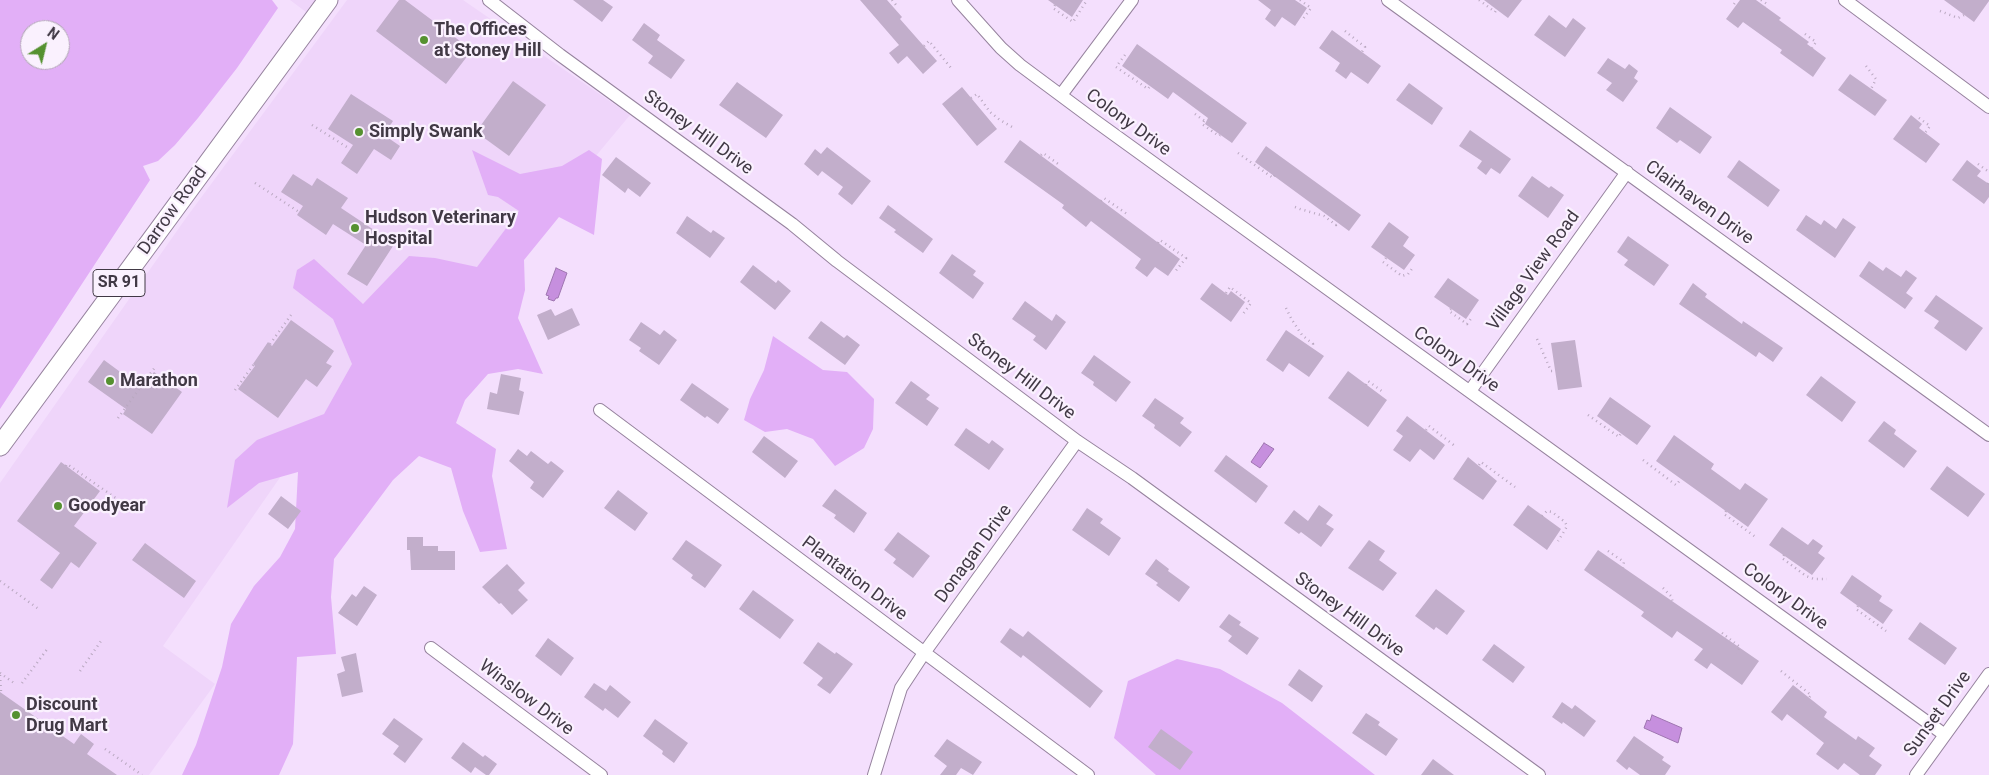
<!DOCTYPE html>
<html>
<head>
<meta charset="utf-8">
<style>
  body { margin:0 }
  #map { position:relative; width:1989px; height:775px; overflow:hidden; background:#f4dffd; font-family:Roboto,sans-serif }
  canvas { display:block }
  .north { position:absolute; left:20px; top:20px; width:50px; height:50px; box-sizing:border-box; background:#faf1fe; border:1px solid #b0a7b4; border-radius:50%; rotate:36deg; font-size:14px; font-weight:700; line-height:20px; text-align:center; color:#413945 }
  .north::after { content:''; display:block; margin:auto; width:18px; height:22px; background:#559130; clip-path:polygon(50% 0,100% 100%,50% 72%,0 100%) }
</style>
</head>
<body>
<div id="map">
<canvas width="1989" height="775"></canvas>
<div class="north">N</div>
</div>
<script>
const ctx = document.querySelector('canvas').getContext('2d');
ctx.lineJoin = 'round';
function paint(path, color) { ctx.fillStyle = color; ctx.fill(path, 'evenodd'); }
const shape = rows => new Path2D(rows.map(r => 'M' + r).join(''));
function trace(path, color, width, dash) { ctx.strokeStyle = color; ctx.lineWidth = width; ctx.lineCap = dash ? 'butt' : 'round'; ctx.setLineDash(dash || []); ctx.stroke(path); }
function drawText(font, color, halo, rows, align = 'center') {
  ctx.font = font + ' Roboto,sans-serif'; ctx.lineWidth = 4.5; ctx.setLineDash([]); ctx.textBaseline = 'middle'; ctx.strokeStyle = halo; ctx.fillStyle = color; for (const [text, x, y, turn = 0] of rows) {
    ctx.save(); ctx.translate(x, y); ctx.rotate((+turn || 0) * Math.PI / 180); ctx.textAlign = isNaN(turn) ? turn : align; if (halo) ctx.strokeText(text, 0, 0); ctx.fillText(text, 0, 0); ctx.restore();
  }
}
paint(shape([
  [290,0,321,0,310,15],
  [347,0,463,0,630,115,476,300,365,355,163,646,215,684,149,775,0,775,0,483,186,218]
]), '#efd5fa');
paint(shape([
  [0,0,272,0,278,8,237,68,198,118,175,145,158,161,143,166,150,180,0,409],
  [30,30,60,30,60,60,30,60],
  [472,150,520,174,562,166,589,150,602,159,594,235,559,217,524,260,525,290,518,318,543,374,518,369,488,374,465,400,456,423,496,449,492,476,507,549,480,552,463,511,451,468,419,456,393,480,334,559,331,597,336,654,297,657,293,744,279,775,182,775,196,745,222,667,231,624,254,586,280,557,295,529,298,472,259,483,227,508,235,460,257,440,324,414,352,364,333,319,293,288,297,270,314,259,363,304,409,256,435,258,477,267,519,211,498,197,488,195],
  [773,336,823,370,847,372,874,399,873,429,864,448,835,466,813,439,787,429,765,432,744,420,750,399,764,370],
  [1177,659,1220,669,1282,703,1375,775,1156,775,1114,738,1128,681]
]), '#e2aff7');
const water = shape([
  [556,268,567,273,558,298,556,298,554,301,548,299,549,296,546,295,556,268],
  [1264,443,1274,449,1260,468,1251,462,1264,443],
  [1652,715,1682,728,1678,743,1644,728,1647,720,1650,721,1652,715]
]);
paint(water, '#c68fde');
trace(water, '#9e75b0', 1);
paint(shape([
  [399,0,405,0,472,50,446,84,376,31],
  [573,0,603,0,613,7,602,22],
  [860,0,887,0,902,17,900,19,937,61,923,74,907,56,898,64,889,53,899,45],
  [1048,0,1083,0,1072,17],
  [1258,0,1295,0,1307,8,1295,26,1282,17,1275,27,1265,19,1271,10],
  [1484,0,1522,0,1508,18],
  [1740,0,1756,0,1781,18,1779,20,1809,42,1807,44,1826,58,1813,77,1780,53,1782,50,1743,22,1738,28,1726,19],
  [1944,0,1989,0,1989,1,1974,22],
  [1549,15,1566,28,1573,18,1586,28,1565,57,1534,35],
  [644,23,660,35,657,40,685,60,671,79,648,63,653,56,632,40],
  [1332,30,1381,66,1368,84,1351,72,1346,79,1335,71,1340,63,1319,48],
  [1137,44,1247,123,1232,143,1205,124,1208,118,1173,92,1168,99,1122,66],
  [1608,58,1625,69,1629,64,1638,71,1634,78,1638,81,1623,102,1606,90,1612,83,1597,73],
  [1850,74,1887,100,1875,116,1838,90],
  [513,81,546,105,509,156,476,132],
  [737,82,783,115,766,138,719,105],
  [1409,83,1443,108,1432,125,1396,100],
  [962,87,997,129,977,146,942,104],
  [351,94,393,121,384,135,400,146,391,160,374,149,357,174,341,163,353,145,328,129],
  [1670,107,1712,137,1700,154,1680,140,1677,143,1656,128],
  [1911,115,1922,124,1919,128,1940,144,1926,163,1893,139],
  [1470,130,1511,159,1500,174,1491,168,1486,175,1477,168,1482,161,1459,146],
  [1020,140,1180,259,1168,276,1155,267,1147,277,1135,268,1141,259,1091,221,1086,227,1062,208,1064,205,1004,162],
  [1266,146,1361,215,1349,231,1255,162],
  [827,147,871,181,852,205,838,194,843,187,822,171,818,176,804,164,815,149,821,154],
  [616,157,651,183,640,197,628,188,625,193,602,175],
  [1739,160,1780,190,1768,207,1727,177],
  [1967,160,1981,171,1977,176,1989,184,1989,197,1984,204,1952,180],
  [293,174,312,186,317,178,348,198,341,208,377,232,375,234,393,246,367,286,347,274,366,245,333,224,326,235,297,215,303,206,281,192],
  [1532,176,1549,188,1551,186,1564,195,1548,218,1518,196],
  [888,205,933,239,923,253,894,232,896,230,879,218],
  [1806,215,1821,225,1824,220,1836,229,1843,218,1856,227,1835,258,1796,230],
  [687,216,711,233,713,230,725,238,710,258,676,233],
  [1389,222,1409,237,1403,246,1415,255,1404,270,1371,247],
  [1628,236,1669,265,1654,286,1624,265,1628,260,1617,252],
  [952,254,976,271,973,275,984,283,973,299,939,273],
  [1869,261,1883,271,1886,267,1901,277,1906,270,1917,278,1906,293,1913,298,1905,309,1859,276],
  [753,265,776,283,778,280,791,291,775,310,740,282],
  [1448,278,1479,300,1466,319,1434,297],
  [1212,283,1228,295,1231,291,1245,302,1231,322,1200,299],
  [1693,283,1707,294,1705,297,1742,324,1743,321,1783,348,1773,362,1759,352,1756,357,1679,304],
  [1936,295,1983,328,1966,351,1934,328,1939,321,1924,311],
  [1025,301,1052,321,1056,314,1066,322,1046,350,1033,340,1036,336,1012,319],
  [572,308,580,325,548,340,537,315,551,309,555,316],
  [291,320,334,351,326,363,332,366,317,387,306,379,278,418,238,389,255,366,253,364,268,342,272,346],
  [821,321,844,338,847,335,860,345,845,365,808,338],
  [641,322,660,335,664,330,677,340,659,365,639,351,641,348,629,340],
  [1286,330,1324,356,1309,377,1289,363,1283,372,1266,360],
  [1575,340,1582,387,1558,390,1551,343],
  [1094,355,1131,382,1116,402,1093,385,1094,382,1081,373],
  [104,360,142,388,154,372,182,392,152,434,123,414,126,409,88,382],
  [1348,371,1387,400,1368,427,1328,398],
  [501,374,521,378,519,390,524,392,519,415,487,409,490,392,497,394],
  [1821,376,1856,402,1842,422,1806,395],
  [911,381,930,395,926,399,939,408,927,426,895,403],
  [692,383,729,409,718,424,707,416,705,418,680,400],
  [1610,397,1651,426,1637,445,1597,416],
  [1155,398,1184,418,1180,423,1192,432,1180,447,1154,428,1155,425,1142,416],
  [1407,416,1445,445,1434,460,1420,449,1410,462,1393,450,1403,436,1396,431],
  [1884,421,1896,430,1894,434,1917,451,1904,468,1868,441],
  [966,428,989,444,992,440,1004,449,989,470,954,445],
  [1674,435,1714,464,1711,469,1740,490,1745,483,1768,499,1748,527,1656,461],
  [764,436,798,461,785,478,752,452],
  [518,449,527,456,531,451,548,464,551,461,564,471,543,498,530,488,534,482,509,461],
  [1226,455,1268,486,1256,503,1214,471],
  [1468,457,1497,481,1483,500,1453,479],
  [61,462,100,491,74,526,97,543,79,568,71,562,52,589,40,580,60,553,17,521],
  [1947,466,1985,494,1968,517,1930,489],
  [835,489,867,513,854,533,834,518,836,515,822,506],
  [618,490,648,513,635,531,604,508],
  [281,496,301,511,288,529,268,514],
  [1319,505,1333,515,1326,524,1334,529,1321,547,1301,532,1299,534,1284,523,1294,510,1308,521],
  [1528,505,1561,529,1547,550,1513,525],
  [1087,508,1103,519,1100,523,1121,538,1109,556,1072,530],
  [1782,527,1808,545,1813,539,1823,546,1818,553,1825,558,1812,575,1769,545],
  [898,532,930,556,913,578,893,563,896,559,884,550],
  [407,537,423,537,423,546,438,546,438,551,455,551,455,570,411,570,410,550,407,550],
  [686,540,722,565,705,588,691,578,693,575,672,559],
  [1369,540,1385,551,1379,560,1397,573,1383,591,1348,568],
  [145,543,196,581,184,598,132,560],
  [1598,550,1759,661,1742,685,1711,663,1707,669,1694,660,1703,649,1677,631,1672,638,1641,616,1644,612,1584,570],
  [1156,559,1169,569,1168,571,1190,587,1179,602,1156,585,1158,583,1145,574],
  [507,564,525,583,518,590,528,600,512,615,501,603,499,604,482,587],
  [1852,575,1882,596,1879,601,1893,610,1883,624,1840,593],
  [364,586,377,595,357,626,338,613,352,594,356,597],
  [1436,589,1465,611,1447,635,1436,627,1434,630,1415,616],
  [753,590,794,620,780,639,739,609],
  [1229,614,1241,622,1239,625,1259,638,1247,655,1228,641,1232,636,1219,627],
  [1920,622,1957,648,1945,665,1908,639],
  [1010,628,1023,637,1028,631,1103,691,1090,708,1023,655,1021,658,1000,642],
  [548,638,574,658,561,676,535,656],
  [818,642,835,654,836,652,853,664,830,694,817,685,823,678,803,663],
  [1494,644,1525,667,1513,683,1482,660],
  [356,653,363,692,342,697,337,674,345,671,341,657],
  [1299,669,1323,686,1312,702,1288,685],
  [594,683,606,691,610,685,631,702,618,718,605,708,603,711,584,697],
  [1793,685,1827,712,1824,717,1856,740,1858,736,1875,748,1869,756,1882,765,1875,775,1860,775,1844,763,1838,770,1816,754,1824,743,1787,714,1782,721,1771,712],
  [0,692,74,744,81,734,94,744,87,754,117,775,0,775],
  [1562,702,1572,709,1575,705,1596,721,1584,737,1563,722,1562,724,1552,717],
  [1366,713,1380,722,1378,725,1398,739,1386,756,1352,733],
  [394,718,423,739,405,763,393,754,399,746,382,734],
  [655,719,688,743,674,763,662,754,663,751,643,736],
  [1161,729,1193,752,1180,770,1148,747],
  [1634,736,1664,757,1662,760,1671,766,1665,775,1640,775,1629,767,1627,770,1616,761],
  [947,739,982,762,973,775,961,768,956,775,940,775,947,766,934,756],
  [463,742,483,757,485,755,497,764,489,775,486,775,475,767,471,773,451,758],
  [1433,759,1454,775,1421,775]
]), '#c2aecb');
const minor = shape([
  [489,0,560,55,792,224,837,261,1077,441,1132,478,1539,775],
  [958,0,1001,48,1020,65,1094,120,1945,735],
  [1388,0,1989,435],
  [1845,0,1989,107],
  [1061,95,1132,0],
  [1470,391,1627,172],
  [600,410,1088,775],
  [431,648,601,775],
  [874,775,901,688,924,653,1077,441],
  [1916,775,1989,674]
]);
const primary = shape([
  [0,446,328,0]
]);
trace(minor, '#96839e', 14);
trace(primary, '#96839e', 21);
trace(shape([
  [892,0,896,5,894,8],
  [1300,0,1311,8,1303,19],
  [1479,0,1495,12,1497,9],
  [1761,0,1767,4,1765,6],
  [1734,4,1737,0],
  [1055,5,1053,8,1073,22,1087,0],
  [1940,11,1958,18,1964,15],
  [1345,31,1365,47,1362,52],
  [1805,34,1816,42,1812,48],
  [924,46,929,41,951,68],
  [1125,55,1116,67,1148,89,1150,86],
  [1866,66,1876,79,1871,89],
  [971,98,977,94,990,112,1000,120,1012,127],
  [1195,114,1206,122],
  [1919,118,1930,126,1925,133],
  [1204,121,1202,124,1219,136,1220,135],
  [312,125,350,149],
  [1238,153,1273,178,1275,175],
  [1041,155,1043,153,1061,166],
  [1978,164,1989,172],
  [255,183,299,212],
  [1988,184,1989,182],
  [1101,201,1104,198,1127,214],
  [1295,207,1300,209,1324,216,1336,225,1338,223],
  [1158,243,1160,240,1186,258,1174,273],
  [1386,258,1383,262,1402,276,1408,274,1414,266],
  [1226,293,1230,287,1251,303,1243,314],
  [1286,308,1292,320,1302,335,1313,344,1311,347],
  [1451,309,1449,311,1467,324,1473,316],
  [1537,339,1551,371,1555,371],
  [270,344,291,315],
  [1366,385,1368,381,1383,392],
  [235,390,254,364],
  [1588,415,1619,437,1621,433],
  [118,418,156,366],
  [1426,430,1429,426,1455,446],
  [1643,460,1676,485,1681,479],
  [1479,465,1481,462,1515,487],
  [66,466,67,464,117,499],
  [1726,511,1724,514,1757,538],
  [1542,516,1547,511,1552,512,1565,522,1567,526,1565,530,1558,541],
  [1608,551,1624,562,1623,568],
  [1784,555,1782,558,1806,576,1814,579,1827,579],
  [0,581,40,610],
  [1663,588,1671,596,1673,603],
  [1858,606,1856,609,1886,631],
  [1722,633,1740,647,1736,653],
  [80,671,101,641],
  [1781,671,1811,695,1809,698],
  [0,673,14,683],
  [0,675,1,692],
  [22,683,48,648],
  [105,749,142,775]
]), '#b9a8c0', 2.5, [1, 4]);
trace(minor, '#fff', 12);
trace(primary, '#fff', 19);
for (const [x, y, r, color] of [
  [424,40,5,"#559130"],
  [359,132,5,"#559130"],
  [355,228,5,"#559130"],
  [110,381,5,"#559130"],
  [58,506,5,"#559130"],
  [16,715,5,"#559130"]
]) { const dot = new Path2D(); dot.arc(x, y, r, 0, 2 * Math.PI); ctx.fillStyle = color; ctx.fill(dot); trace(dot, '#faf1fe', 2); }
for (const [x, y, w] of [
  [119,283,52]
]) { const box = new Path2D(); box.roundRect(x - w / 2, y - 13.5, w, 27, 4); ctx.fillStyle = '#faf1fe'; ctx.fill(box); trace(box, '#413945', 1); }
drawText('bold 16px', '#413945', null, [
  ["SR 91",119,283]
]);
drawText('bold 18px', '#413945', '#faf1fe', [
  ["The Offices",434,30],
  ["at Stoney Hill",434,51],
  ["Simply Swank",369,132],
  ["Hudson Veterinary",365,218],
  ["Hospital",365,239],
  ["Marathon",120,381],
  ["Goodyear",68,506],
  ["Discount",26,705],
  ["Drug Mart",26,726]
], 'left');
drawText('18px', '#413945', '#faf1fe', [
  ["Colony Drive",1128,123,36],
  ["Stoney Hill Drive",698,133,36],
  ["Clairhaven Drive",1699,203,36],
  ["Darrow Road",173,211,-54],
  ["Village View Road",1534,271,-54],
  ["Colony Drive",1456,360,35],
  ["Stoney Hill Drive",1021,377,37],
  ["Donagan Drive",974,554,-54],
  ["Plantation Drive",854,579,37],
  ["Colony Drive",1785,597,36],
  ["Stoney Hill Drive",1349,615,36],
  ["Winslow Drive",526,698,37],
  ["Sunset Drive",1938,714,-54]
]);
</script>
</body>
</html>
